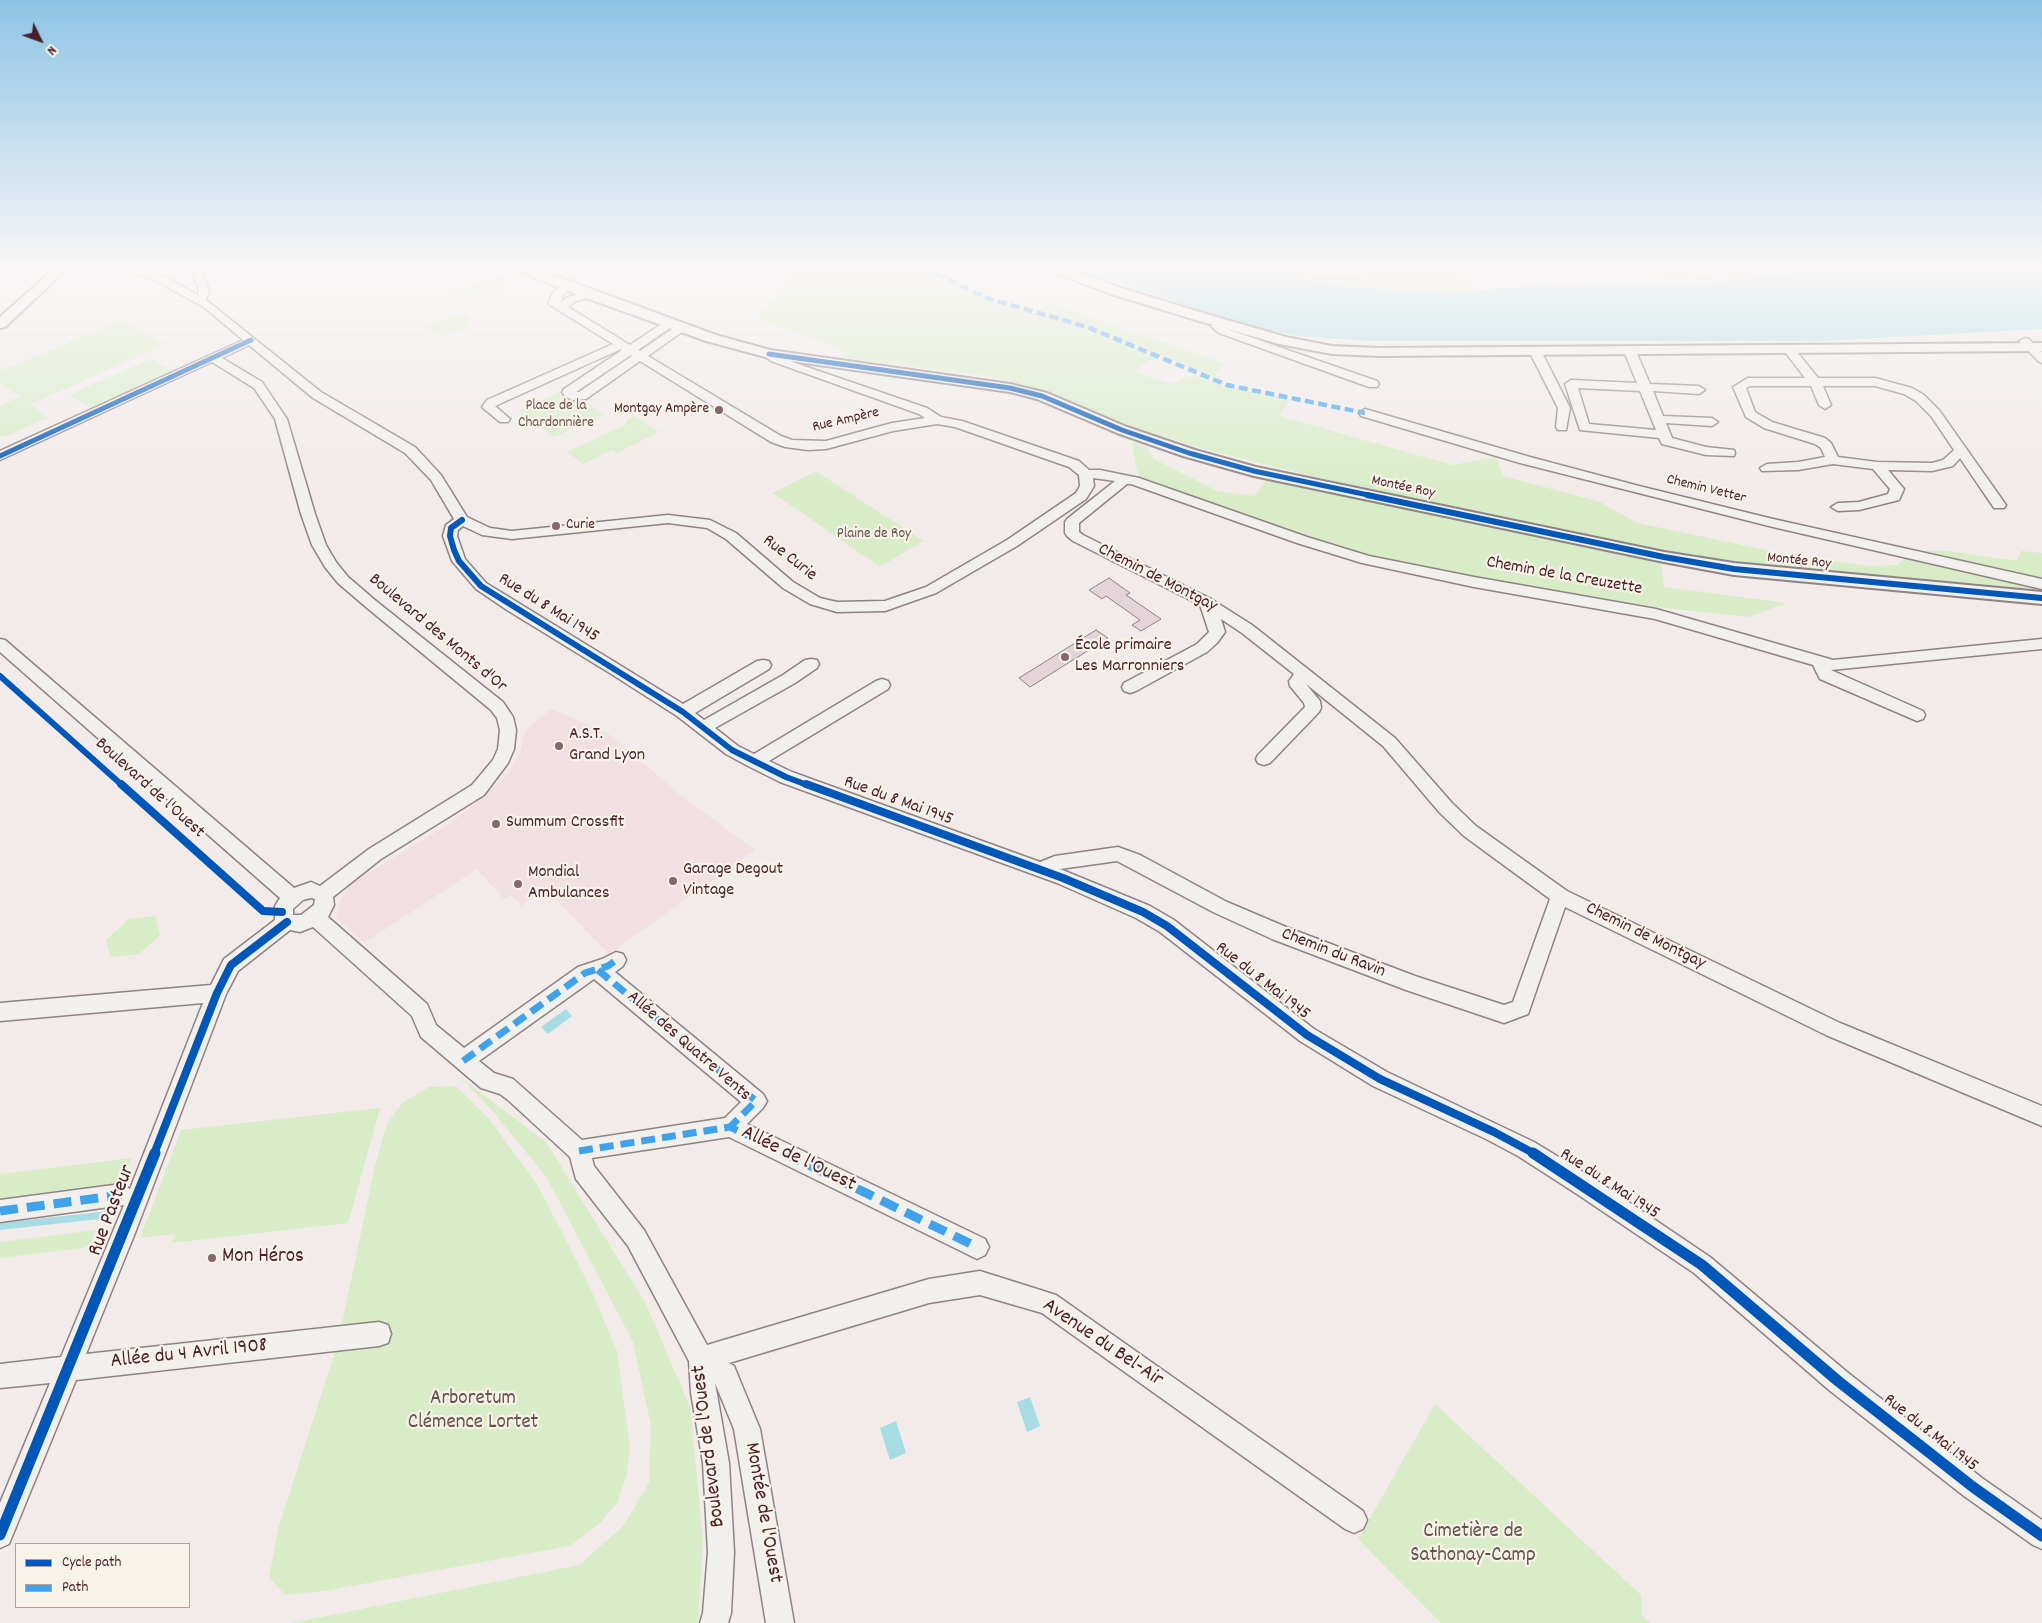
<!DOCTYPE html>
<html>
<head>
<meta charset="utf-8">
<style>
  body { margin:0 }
  #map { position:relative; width:2042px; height:1623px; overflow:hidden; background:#f2ebea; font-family:Dekko,sans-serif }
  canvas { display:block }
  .legend { position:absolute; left:15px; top:1543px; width:175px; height:65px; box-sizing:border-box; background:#f7f3e8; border:1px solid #b29e9c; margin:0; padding:6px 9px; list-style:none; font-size:15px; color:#4a1f2b }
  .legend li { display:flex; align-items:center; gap:10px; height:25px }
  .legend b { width:25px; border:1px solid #b29e9c }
  .north { position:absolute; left:15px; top:15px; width:50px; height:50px; -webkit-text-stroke:4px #f7f3e8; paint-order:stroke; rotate:132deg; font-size:14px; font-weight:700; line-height:20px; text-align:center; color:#4a1f2b }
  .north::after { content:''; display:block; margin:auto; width:18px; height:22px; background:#4a1f2b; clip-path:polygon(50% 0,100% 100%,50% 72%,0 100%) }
</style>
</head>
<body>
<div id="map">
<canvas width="2042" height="1623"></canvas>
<ul class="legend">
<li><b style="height:6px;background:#0057b8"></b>Cycle path</li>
<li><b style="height:6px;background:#40a2eb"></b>Path</li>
</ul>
<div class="north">N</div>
</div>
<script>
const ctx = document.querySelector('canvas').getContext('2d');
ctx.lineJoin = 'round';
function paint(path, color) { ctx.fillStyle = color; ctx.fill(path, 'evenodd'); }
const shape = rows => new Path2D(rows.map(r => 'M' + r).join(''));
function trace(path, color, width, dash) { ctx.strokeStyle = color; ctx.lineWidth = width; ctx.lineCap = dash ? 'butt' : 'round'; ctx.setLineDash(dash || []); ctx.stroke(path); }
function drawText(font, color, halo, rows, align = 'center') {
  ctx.font = font + ' Dekko,sans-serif'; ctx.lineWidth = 4.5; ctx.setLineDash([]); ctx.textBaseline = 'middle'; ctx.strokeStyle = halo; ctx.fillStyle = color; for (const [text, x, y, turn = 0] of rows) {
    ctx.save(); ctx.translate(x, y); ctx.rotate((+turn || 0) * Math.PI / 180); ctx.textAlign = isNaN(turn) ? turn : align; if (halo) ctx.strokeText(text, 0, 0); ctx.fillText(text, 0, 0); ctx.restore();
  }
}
paint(shape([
  [551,709,612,736,679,794,755,850,609,954,545,889,521,906,511,895,504,899,477,869,364,943,336,918,340,901,350,884,447,825,471,807,505,777,520,753,525,731]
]), '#f1dfe2');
paint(shape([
  [784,268,919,268,986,299,1035,314,1051,304,1224,363,1215,377,1161,355,1133,371,1172,384,1193,375,1225,387,1290,400,1280,416,1452,465,1496,457,1503,476,1600,502,1637,523,1785,554,1869,566,1897,565,1914,551,1948,551,2017,561,2021,551,2042,553,2042,590,1735,562,1661,550,1387,494,1259,463,1193,446,1130,426,1050,393,995,377,843,358,839,349,757,318,776,299,788,271],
  [1241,268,1296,268,1306,273,1362,278,1366,276,1363,272,1346,268,1451,268,1476,290,1471,293,1454,294,1425,292,1403,293,1377,288,1358,288,1332,283,1290,278,1283,279,1267,268,1259,271],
  [1653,268,1686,268,1688,271,1698,275,1716,278,1725,278,1727,275,1715,270,1718,268,1740,270,1757,274,1778,274,1743,280,1669,285,1644,285,1661,276,1660,273,1652,269],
  [501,276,511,285,463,299,453,291],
  [462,312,474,321,466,324,469,327,449,335,437,334,427,326],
  [122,320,166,344,31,404,48,418,4,437,0,435,0,406,20,397,0,383,0,371],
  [151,359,173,371,92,408,69,395],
  [560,392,569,398,585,401,604,415,554,437,518,411],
  [635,416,659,432,617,453,612,450,583,464,567,452,625,425,627,420],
  [1132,442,1147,447,1154,459,1217,491,1254,496,1268,478,1661,563,1664,587,1787,603,1748,617,1656,607,1419,568,1350,551,1138,477],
  [816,471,923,541,880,567,773,493],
  [155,916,160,935,139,954,111,957,106,940,129,919],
  [461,1078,546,1142,646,1304,690,1407,703,1538,698,1623,292,1623,579,1565,623,1526,649,1483,651,1425,633,1342,547,1178,495,1114],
  [456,1086,490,1120,538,1186,588,1283,617,1351,630,1449,626,1477,617,1503,600,1523,570,1546,324,1591,285,1595,269,1577,279,1526,338,1343,375,1166,387,1124,402,1103,429,1087],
  [380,1108,348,1223,172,1243,175,1234,140,1238,181,1130],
  [132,1158,118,1191,0,1204,0,1174],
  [96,1230,89,1247,0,1258,0,1242],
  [1435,1404,1641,1595,1642,1615,1650,1623,1441,1623,1358,1539]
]), '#d8ecc7');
paint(shape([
  [1075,268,1241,268,1258,271,1267,268,1282,275,1280,278,1283,279,1290,278,1332,283,1358,288,1377,288,1403,293,1425,292,1449,294,1471,293,1476,290,1544,285,1565,287,1618,284,1634,287,1637,285,1669,285,1743,280,1818,268,2042,268,2042,329,1823,341,1370,341,1298,336,1250,327],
  [566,1009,572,1016,548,1034,541,1027],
  [110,1211,108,1218,0,1230,0,1223],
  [1030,1397,1040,1426,1027,1432,1017,1402],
  [896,1421,906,1453,890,1460,880,1428]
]), '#a6dce4');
const building = shape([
  [1109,578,1130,593,1126,595,1161,619,1141,631,1132,625,1140,620,1106,596,1102,599,1089,590,1109,578],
  [1096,630,1108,638,1030,687,1019,678,1096,630]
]);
paint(building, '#e3d4da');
trace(building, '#8e8284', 1);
const minor = shape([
  [127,268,141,268,168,279,198,295,199,290,190,268,200,268,209,290,206,300,321,392,415,447,441,475,467,517,490,528,512,531,668,515,710,520,736,533,793,582,820,598,837,602,885,601,926,587,1007,540,1076,493,1080,486,1079,475,1069,467,955,427,937,424,893,431,826,449,808,450,785,447,771,442,640,361,586,399,572,400,564,395,562,392,564,389,622,350,621,349,495,406,510,419,508,422,500,422,482,407,487,400,613,344,550,305,548,303,553,292,564,284,572,284,573,286,562,296,561,302,568,297,590,292,594,293,595,295,594,297,576,301,568,307,630,345,666,321,674,321,676,323,674,325,638,350,640,351,678,325,686,325,688,327,686,329,648,356,781,436,792,440,826,441,892,423,925,418,919,414,771,361,763,354,765,352,773,352,779,357,804,366,927,408,941,417,962,421,1079,461,1089,470,1100,470,1139,478,1307,537,1369,556,1474,577,1656,609,1833,660,2042,639,2042,649,1831,670,1923,711,1925,715,1923,719,1917,721,1820,679,1813,665,1655,619,1474,587,1362,563,1297,543,1131,484,1127,484,1079,523,1079,532,1083,535,1211,599,1252,625,1395,738,1452,803,1476,826,1567,891,1840,1023,2042,1106,2042,1126,1826,1035,1565,907,1528,1014,1504,1023,1406,990,1272,939,1213,912,1117,861,1060,869,1150,906,1174,920,1314,1029,1387,1072,1534,1142,1593,1178,1710,1257,1847,1372,1982,1478,2042,1520,2042,1549,2033,1545,1964,1496,1829,1390,1694,1273,1577,1194,1518,1156,1486,1139,1373,1086,1300,1041,1160,932,1136,918,1057,883,780,782,748,766,726,754,677,716,613,675,507,610,476,589,452,561,443,536,446,525,454,519,431,480,405,453,313,398,249,345,222,358,262,382,287,419,315,514,326,545,336,562,348,577,376,601,503,702,513,717,516,730,514,749,508,763,484,795,381,859,333,897,334,905,328,917,427,1004,436,1025,464,1048,578,967,602,959,616,952,623,954,626,960,623,966,615,972,763,1094,767,1101,763,1108,747,1124,985,1239,989,1247,985,1255,977,1259,969,1255,729,1137,592,1158,594,1166,644,1230,707,1345,929,1279,980,1271,1056,1295,1363,1511,1367,1520,1363,1529,1354,1533,1345,1529,1042,1313,980,1295,929,1303,729,1363,734,1366,760,1429,794,1623,766,1623,734,1429,715,1383,729,1463,734,1552,731,1613,728,1623,700,1623,703,1613,708,1552,703,1463,691,1393,689,1361,628,1246,576,1179,570,1157,508,1100,500,1094,481,1088,421,1037,412,1016,313,927,300,932,290,930,238,971,226,994,135,1233,86,1354,379,1322,388,1325,391,1334,388,1343,379,1346,76,1380,9,1544,0,1548,0,1503,50,1383,0,1388,0,1364,61,1357,124,1205,0,1222,0,1200,121,1184,130,1189,203,1003,0,1021,0,1003,211,985,224,959,275,920,275,906,280,898,0,652,0,639,5,640,294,888,311,882,320,886,369,849,472,785,493,760,498,749,500,730,497,718,491,710,366,607,338,583,325,567,312,545,301,514,275,419,254,388,212,362,0,460,0,451,243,340,205,308,160,283,128,270,127,268],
  [631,355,632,356,579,392,576,392,631,355],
  [1093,478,1115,481,1067,519,1065,522,1065,533,1067,536,1073,541,1200,605,1209,632,1197,644,1124,683,1122,687,1124,691,1130,693,1136,691,1207,652,1217,643,1225,632,1221,619,1242,633,1294,674,1289,681,1290,686,1304,703,1305,707,1258,755,1256,759,1258,763,1264,765,1270,763,1319,712,1321,708,1320,701,1306,684,1383,746,1440,813,1464,836,1550,899,1513,1002,1504,1005,1415,976,1286,927,1227,902,1140,855,1118,847,1055,856,1040,862,792,772,769,761,888,689,890,685,888,681,882,679,876,681,754,754,738,746,715,728,795,683,817,668,819,664,817,660,811,659,805,660,783,675,704,720,695,713,769,669,771,665,769,661,763,660,757,661,683,704,486,583,465,559,457,536,458,530,463,526,482,535,512,539,668,523,707,528,726,539,783,588,810,604,837,612,885,611,936,593,1017,546,1086,499,1094,486,1093,478],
  [311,898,315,899,314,905,301,915,293,915,293,909,303,900,311,898],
  [594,979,741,1102,725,1118,582,1140,513,1079,494,1073,479,1061,594,979],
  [1219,319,1223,320,1225,322,1223,325,1227,329,1377,381,1379,384,1377,387,1369,387,1219,333,1211,326,1215,320,1219,319],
  [2025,338,2029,339,2042,352,2042,363,2038,361,2019,341,2025,338],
  [1629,346,1635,349,1650,384,1699,386,1705,390,1699,394,1653,391,1663,416,1712,418,1718,422,1712,426,1666,423,1672,438,1706,447,1734,450,1735,453,1734,456,1706,455,1662,444,1659,438,1580,430,1565,384,1571,380,1637,383,1623,349,1629,346],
  [1578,388,1640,391,1656,430,1589,424,1578,388],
  [1789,346,1793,347,1818,378,1875,378,1912,388,1924,395,1939,410,2006,505,2004,508,1994,508,1960,458,1953,466,1932,471,1888,470,1904,489,1899,500,1859,510,1838,511,1831,507,1838,503,1859,502,1888,494,1890,489,1873,469,1833,464,1798,470,1762,471,1760,468,1767,464,1798,462,1825,457,1821,448,1815,444,1764,428,1746,417,1733,387,1748,378,1805,378,1783,349,1789,346],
  [1750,386,1811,386,1819,405,1825,409,1831,405,1823,386,1875,386,1904,394,1916,401,1931,416,1954,450,1943,460,1932,463,1877,462,1838,457,1831,443,1825,438,1772,422,1755,412,1746,388,1750,386],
  [1535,348,1541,351,1570,408,1566,430,1558,430,1556,427,1558,408,1529,351,1535,348],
  [1365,409,1530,457,1639,486,1773,519,2042,579,2042,589,1773,527,1520,463,1361,416,1359,413,1365,409]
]);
const major = shape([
  [55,268,68,268,5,327,0,328,0,317,55,268],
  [517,268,534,268,716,335,770,350,1010,384,1047,393,1127,427,1195,450,1256,467,1664,552,1734,563,2042,592,2042,604,1734,575,1664,562,1254,476,1183,456,1117,433,1037,399,1010,392,769,358,706,341,578,295,518,271,517,268],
  [1049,268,1066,268,1121,288,1206,314,1286,337,1332,346,1379,348,2042,343,2042,351,1379,356,1332,354,1279,344,1196,320,1111,294,1050,271,1049,268]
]);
trace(minor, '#8e8284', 3);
trace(major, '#8e8284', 4);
paint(minor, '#f2f0ed');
paint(major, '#f2f0ed');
trace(shape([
  [924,268,987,298,1087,327,1227,385,1365,413]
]), '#40a2eb', 4.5, [9, 4.5]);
trace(shape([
  [598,970,756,1101,730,1127],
  [463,1061,585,973,608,966,616,960],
  [579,1151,730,1127,786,1154]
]), '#40a2eb', 7, [14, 7]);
trace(shape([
  [784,1153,977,1247],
  [0,1211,121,1195]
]), '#40a2eb', 9, [18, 9]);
trace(shape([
  [769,354,1010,388,1042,396,1122,430,1189,453,1254,471,1373,496],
  [0,456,251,340]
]), '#0057b8', 5);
trace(shape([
  [1367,495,1664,557,1734,569,2042,598],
  [462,520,451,528,450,536,454,550,459,561,481,586,683,712,732,750,786,777,810,786],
  [0,676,123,786]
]), '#0057b8', 6);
trace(shape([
  [121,784,263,911,282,912],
  [806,784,1063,878,1143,912,1167,926,1307,1035,1380,1079,1494,1132,1535,1154],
  [154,1154,217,993,231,965,287,922]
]), '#0057b8', 8);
trace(shape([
  [1533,1153,1702,1265,1838,1381,1973,1487,2042,1536],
  [0,1535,155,1153]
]), '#0057b8', 11);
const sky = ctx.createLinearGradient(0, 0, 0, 495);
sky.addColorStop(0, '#8dc4e6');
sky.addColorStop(0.54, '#f9f6f6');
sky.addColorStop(1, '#f9f6f600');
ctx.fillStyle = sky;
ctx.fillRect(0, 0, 2042, 495);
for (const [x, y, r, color] of [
  [719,410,5,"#85666e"],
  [556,526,5,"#85666e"],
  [1065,657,5,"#85666e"],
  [559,746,5,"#85666e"],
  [496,824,5,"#85666e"],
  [673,881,5,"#85666e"],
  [518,884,5,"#85666e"],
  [212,1258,5,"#85666e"]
]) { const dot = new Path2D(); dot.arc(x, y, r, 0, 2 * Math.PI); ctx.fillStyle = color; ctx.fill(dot); trace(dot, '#f7f3e8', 2); }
drawText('15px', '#68524b', '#f7f3e8', [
  ["Place de la",556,407],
  ["Chardonnière",556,424],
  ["Plaine de Roy",874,535]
]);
drawText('15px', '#4a1f2b', '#f7f3e8', [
  ["Montgay Ampère",709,410],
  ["Curie",566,526,"left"]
], 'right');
drawText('15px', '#4a1f2b', '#f7f3e8', [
  ["Rue Ampère",846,421,-13],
  ["Montée Roy",1403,488,12],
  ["Chemin Vetter",1706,490,14],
  ["Montée Roy",1799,562,6]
]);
drawText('18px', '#4a1f2b', '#f7f3e8', [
  ["Rue Curie",789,559,38],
  ["Chemin de la Creuzette",1564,577,10],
  ["Chemin de Montgay",1157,579,27],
  ["Rue du 8 Mai 1945",548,609,32],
  ["Boulevard des Monts d'Or",437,634,40],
  ["Boulevard de l'Ouest",149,789,42],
  ["Rue du 8 Mai 1945",898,802,20],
  ["Chemin de Montgay",1645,937,26],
  ["Chemin du Ravin",1333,954,21],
  ["Rue du 8 Mai 1945",1262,982,38],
  ["Allée des Quatre Vents",688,1047,41],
  ["Rue du 8 Mai 1945",1609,1185,33],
  ["Rue du 8 Mai 1945",1930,1434,38]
]);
drawText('18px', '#4a1f2b', '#f7f3e8', [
  ["École primaire",1075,647],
  ["Les Marronniers",1075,668],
  ["A.S.T.",569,736],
  ["Grand Lyon",569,757],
  ["Summum Crossfit",506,824],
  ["Garage Degout",683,871],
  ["Vintage",683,892],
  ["Mondial",528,874],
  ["Ambulances",528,895]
], 'left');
drawText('21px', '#4a1f2b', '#f7f3e8', [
  ["Allée de l'Ouest",798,1160,26],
  ["Rue Pasteur",113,1211,-69],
  ["Avenue du Bel-Air",1102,1344,34],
  ["Allée du 4 Avril 1908",189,1355,-6],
  ["Boulevard de l'Ouest",710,1446,-97],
  ["Montée de l'Ouest",762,1513,80]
]);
drawText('21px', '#4a1f2b', '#f7f3e8', [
  ["Mon Héros",222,1258]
], 'left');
drawText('21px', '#68524b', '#f7f3e8', [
  ["Arboretum",473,1400],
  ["Clémence Lortet",473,1424],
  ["Cimetière de",1473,1533],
  ["Sathonay-Camp",1473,1557]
]);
</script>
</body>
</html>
